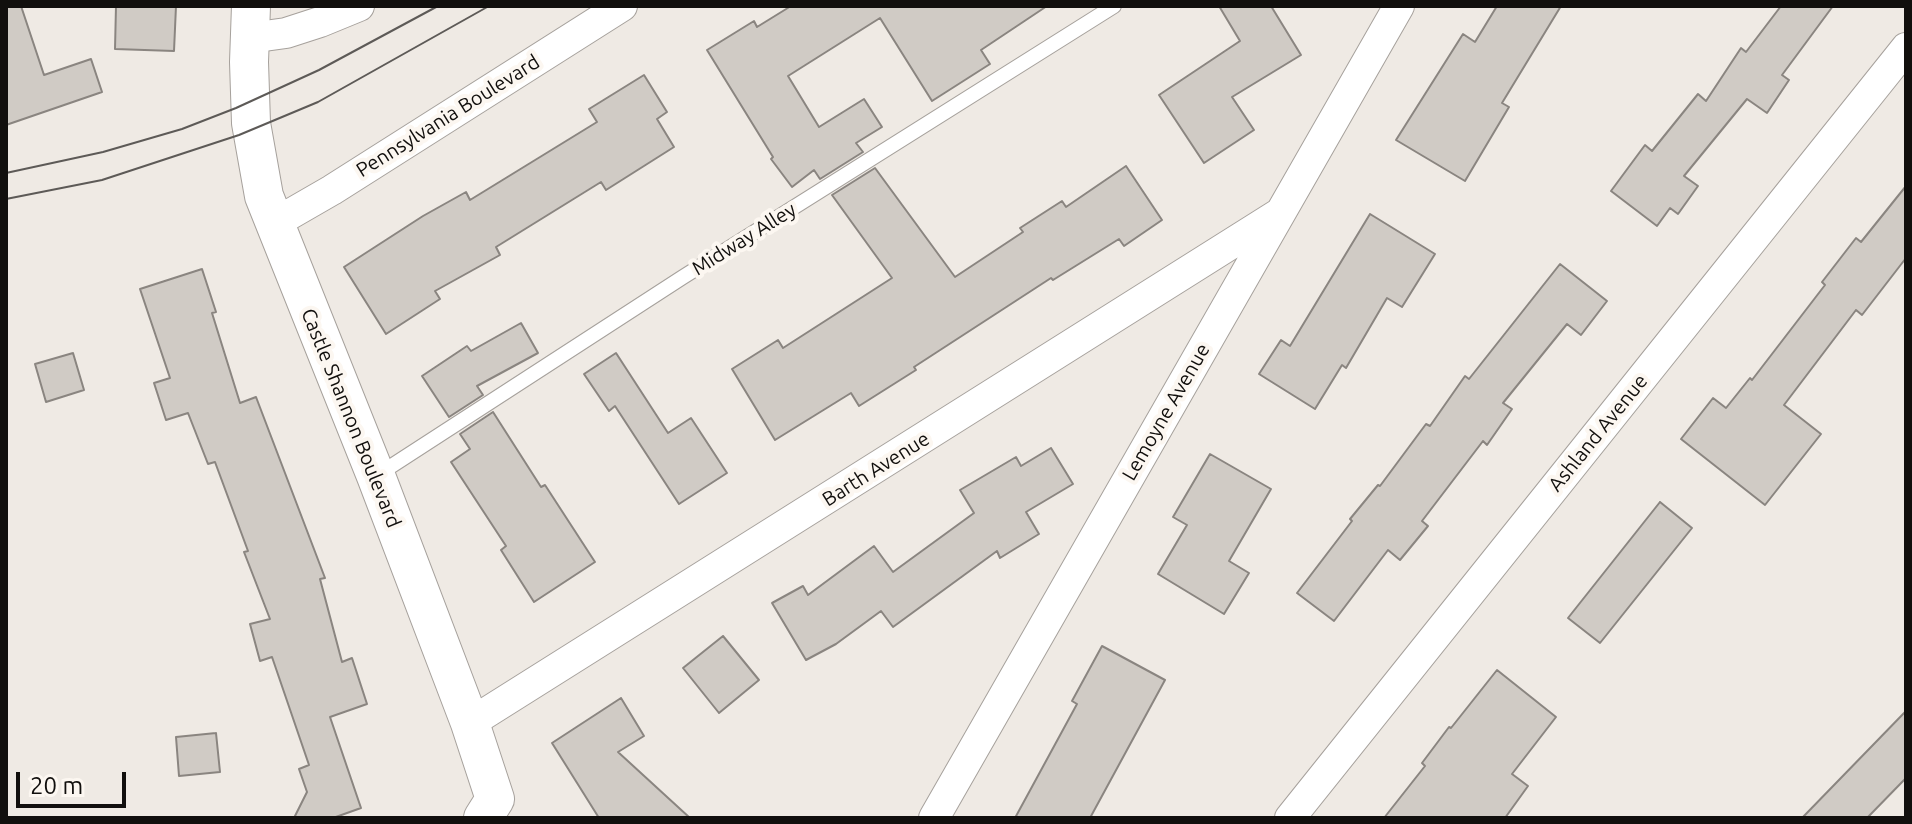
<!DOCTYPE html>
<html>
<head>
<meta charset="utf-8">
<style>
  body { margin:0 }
  #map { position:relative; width:1912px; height:824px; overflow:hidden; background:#efeae4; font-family:Ubuntu,sans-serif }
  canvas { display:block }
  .frame { position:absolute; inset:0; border:8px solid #110f0d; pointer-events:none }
  .scale { position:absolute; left:16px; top:772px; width:110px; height:36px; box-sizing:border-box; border:4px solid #110f0d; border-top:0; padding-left:10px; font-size:24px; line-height:28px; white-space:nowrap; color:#110f0d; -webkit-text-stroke:6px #fcf7f1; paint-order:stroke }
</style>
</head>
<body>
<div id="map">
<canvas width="1912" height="824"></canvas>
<div class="frame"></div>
<div class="scale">20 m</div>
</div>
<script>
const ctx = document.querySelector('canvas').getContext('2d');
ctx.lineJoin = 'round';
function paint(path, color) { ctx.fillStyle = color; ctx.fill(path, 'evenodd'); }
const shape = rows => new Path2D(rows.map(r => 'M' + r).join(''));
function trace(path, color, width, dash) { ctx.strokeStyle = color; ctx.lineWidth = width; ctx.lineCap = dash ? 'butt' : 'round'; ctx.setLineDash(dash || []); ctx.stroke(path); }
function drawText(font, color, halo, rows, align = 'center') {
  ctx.font = font + ' Ubuntu,sans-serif'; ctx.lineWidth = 8; ctx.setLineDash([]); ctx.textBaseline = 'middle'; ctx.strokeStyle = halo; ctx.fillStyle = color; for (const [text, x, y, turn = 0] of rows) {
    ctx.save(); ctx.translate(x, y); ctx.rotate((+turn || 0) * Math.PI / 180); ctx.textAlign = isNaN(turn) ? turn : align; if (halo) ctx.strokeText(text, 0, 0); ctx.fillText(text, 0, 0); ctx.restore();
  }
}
const building = shape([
  [6,6,21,6,44,75,91,59,102,92,6,125,6,6],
  [116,6,176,6,174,51,115,49,116,6],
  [791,6,1047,6,981,50,990,64,932,101,880,18,788,76,819,127,864,99,882,127,856,143,863,152,820,179,814,170,792,187,771,159,773,157,707,50,754,21,757,27,791,6],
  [1219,6,1271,6,1301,55,1232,97,1254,130,1204,163,1159,95,1240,41,1219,6],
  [1497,6,1561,6,1502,103,1509,107,1465,181,1396,140,1463,34,1475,42,1497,6],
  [1781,6,1833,6,1782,75,1789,80,1767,113,1747,99,1684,176,1698,186,1678,214,1670,208,1657,226,1611,191,1645,145,1652,151,1698,94,1706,101,1741,48,1746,52,1781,6],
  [644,75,667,112,657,119,674,147,606,190,601,182,496,247,500,255,435,291,440,299,386,334,344,267,423,216,466,192,470,200,597,122,589,109,644,75],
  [1126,166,1162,220,1124,246,1119,239,1053,280,1051,278,914,367,916,370,859,406,851,393,775,440,732,369,778,340,783,348,892,278,832,195,875,168,955,277,1023,232,1020,228,1062,201,1066,207,1126,166],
  [1906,186,1906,258,1862,315,1856,310,1784,405,1821,434,1765,505,1681,439,1713,398,1726,408,1750,378,1752,380,1825,285,1822,282,1856,238,1861,242,1906,186],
  [1370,214,1435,254,1402,307,1387,298,1346,368,1342,365,1315,409,1259,374,1281,340,1290,346,1370,214],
  [1560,264,1607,301,1581,335,1567,324,1503,403,1512,409,1487,445,1483,441,1422,521,1428,526,1400,560,1388,550,1334,621,1297,593,1352,521,1350,519,1378,485,1380,486,1426,424,1430,426,1465,376,1469,379,1560,264],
  [202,269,216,312,212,313,240,403,256,397,325,578,320,579,342,662,352,658,367,704,330,717,361,808,333,818,294,818,307,792,299,769,309,765,272,657,260,661,250,624,270,619,244,552,248,551,215,462,208,464,188,413,166,420,154,383,170,378,140,289,202,269],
  [521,323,538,353,477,386,483,395,449,417,422,376,467,346,471,351,521,323],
  [73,353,84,390,46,402,35,364,73,353],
  [616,353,668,433,691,418,727,473,679,504,615,406,609,411,584,374,616,353],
  [493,412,541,487,545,485,595,562,534,602,501,550,506,546,451,462,470,449,460,434,493,412],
  [1051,448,1073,484,1026,512,1039,534,1000,558,997,551,893,627,881,611,836,644,806,660,772,603,803,586,808,595,874,546,893,572,974,513,960,490,1016,457,1021,466,1051,448],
  [1210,454,1271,489,1229,561,1249,573,1224,614,1158,574,1187,525,1173,517,1210,454],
  [1660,502,1692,528,1600,643,1568,618,1660,502],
  [723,636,759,680,719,713,683,668,723,636],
  [1102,646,1165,680,1090,818,1015,818,1077,704,1072,701,1102,646],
  [1497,670,1556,717,1512,774,1528,786,1505,818,1384,818,1425,766,1422,763,1449,727,1451,728,1497,670],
  [621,698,644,736,618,752,690,818,599,818,552,743,621,698],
  [1906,711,1906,778,1867,818,1802,818,1906,711],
  [216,733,220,772,179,776,176,737,216,733]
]);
paint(building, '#d0cbc5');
trace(building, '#8a8580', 2);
const service = shape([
  [376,476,683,277,1114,6]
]);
const minor = shape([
  [250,38,286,33,320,22,359,6],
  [273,224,332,190,622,6],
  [470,723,1280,213],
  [934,818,1399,6],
  [1290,818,1906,48]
]);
const tertiary = shape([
  [251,6,249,62,251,123,264,196,376,476,470,723,495,799,483,818]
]);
trace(service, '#a6a19c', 16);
trace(minor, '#a6a19c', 32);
trace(tertiary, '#a6a19c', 40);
trace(service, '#fff', 14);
trace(minor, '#fff', 30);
trace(tertiary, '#fff', 38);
trace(shape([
  [6,173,103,152,182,129,236,108,319,70,438,6],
  [6,199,102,180,239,135,318,102,489,6]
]), '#5d5a57', 2);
drawText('20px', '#110f0d', '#fcf7f1', [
  ["Pennsylvania Boulevard",448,116,-32],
  ["Midway Alley",744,239,-32],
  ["Lemoyne Avenue",1166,412,-60],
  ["Castle Shannon Boulevard",351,418,68],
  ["Ashland Avenue",1598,433,-51],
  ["Barth Avenue",876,469,-32]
]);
</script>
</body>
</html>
